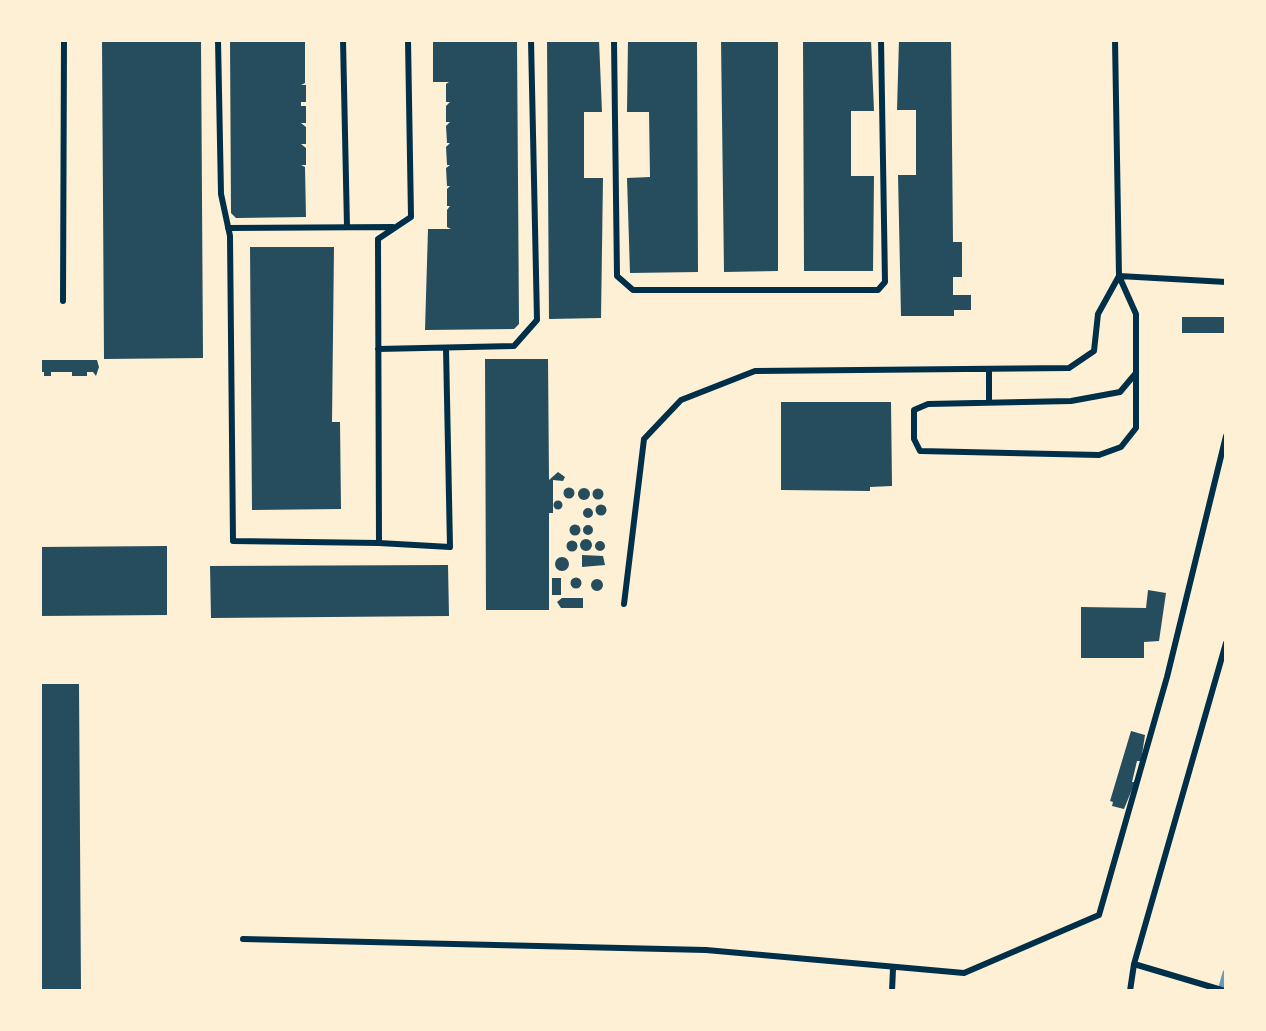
<!DOCTYPE html>
<html>
<head>
<meta charset="utf-8">
<style>
  body { margin:0 }
  #map { position:relative; width:1266px; height:1031px; overflow:hidden; background:#fdf0d5; font-family:Roboto,sans-serif }
  canvas { display:block }
  .frame { position:absolute; inset:0; border:42px solid #fdf0d5; pointer-events:none }
</style>
</head>
<body>
<div id="map">
<canvas width="1266" height="1031"></canvas>
<div class="frame"></div>
</div>
<script>
const ctx = document.querySelector('canvas').getContext('2d');
ctx.lineJoin = 'round';
const shape = rows => new Path2D(rows.map(r => 'M' + r).join(''));
function trace(path, color, width, dash) { ctx.strokeStyle = color; ctx.lineWidth = width; ctx.lineCap = dash ? 'butt' : 'round'; ctx.setLineDash(dash || []); ctx.stroke(path); }
function paint(path, color) { ctx.fillStyle = color; ctx.fill(path, 'evenodd'); }
trace(shape([
  [1221,991,1226,973]
]), '#669bbc', 7);
paint(shape([
  [102,40,201,40,203,358,104,359],
  [230,40,305,40,305,83,301,85,306,85,306,102,301,102,301,106,306,106,306,123,301,123,306,127,306,144,301,144,306,148,306,165,301,165,305,167,306,217,236,218,231,213],
  [433,40,517,40,519,324,514,329,425,330,428,229,451,229,447,227,447,210,450,206,447,206,447,189,450,186,447,186,446,168,450,165,447,165,446,147,450,143,447,143,446,126,450,122,446,122,446,106,450,102,446,102,446,84,449,82,433,82],
  [547,40,599,40,602,112,584,112,584,178,603,178,601,318,549,319],
  [628,40,697,40,698,272,630,273,627,178,650,177,649,112,627,112],
  [721,40,778,40,778,271,724,272],
  [803,40,871,40,874,111,851,111,851,176,874,176,873,271,804,271],
  [899,40,951,40,953,242,962,242,962,277,953,277,953,295,971,295,971,310,954,310,954,316,901,316,898,175,916,175,916,110,897,110],
  [250,247,334,247,332,422,340,422,341,509,252,510],
  [1182,317,1226,317,1226,333,1182,333],
  [485,359,548,359,549,480,558,472,565,477,563,481,553,480,553,513,549,513,549,610,486,610],
  [40,360,97,360,99,367,96,376,93,372,87,372,87,376,72,376,72,372,51,372,51,376,44,376,44,372,40,372],
  [781,402,891,402,892,486,870,487,870,491,781,490],
  '563.5 493a5.5 5.5 0 1 1 11 0a5.5 5.5 0 1 1-11 0Z',
  '578 494a6 6 0 1 1 12 0a6 6 0 1 1-12 0Z',
  '592.5 494a5.5 5.5 0 1 1 11 0a5.5 5.5 0 1 1-11 0Z',
  '553.5 505a4.5 4.5 0 1 1 9 0a4.5 4.5 0 1 1-9 0Z',
  '595.5 510a5.5 5.5 0 1 1 11 0a5.5 5.5 0 1 1-11 0Z',
  '583 513a5 5 0 1 1 10 0a5 5 0 1 1-10 0Z',
  '569.5 530a5.5 5.5 0 1 1 11 0a5.5 5.5 0 1 1-11 0Z',
  '583 530a5 5 0 1 1 10 0a5 5 0 1 1-10 0Z',
  '580 545a6 6 0 1 1 12 0a6 6 0 1 1-12 0Z',
  '566.5 546a5.5 5.5 0 1 1 11 0a5.5 5.5 0 1 1-11 0Z',
  '595 546a5 5 0 1 1 10 0a5 5 0 1 1-10 0Z',
  [167,546,167,615,40,616,40,547],
  [582,555,603,556,605,565,582,567],
  '555 564a7 7 0 1 1 14 0a7 7 0 1 1-14 0Z',
  [448,565,449,616,211,618,210,566],
  '570.5 583a5.5 5.5 0 1 1 11 0a5.5 5.5 0 1 1-11 0Z',
  [552,578,561,578,561,595,552,595],
  '591 585a6 6 0 1 1 12 0a6 6 0 1 1-12 0Z',
  [1148,590,1166,593,1159,641,1144,642,1144,658,1081,658,1081,607,1146,608],
  [562,598,583,598,583,608,561,608,557,602],
  [40,684,79,684,81,991,40,991],
  [1131,731,1145,735,1141,761,1137,761,1132,782,1135,782,1124,809,1112,806,1113,802,1110,801]
]), '#264d5e');
trace(shape([
  [218,40,221,194,230,236,233,541,379,543,378,239,411,217,408,40],
  [343,40,347,227],
  [614,40,617,276,633,290,878,290,885,282,881,40],
  [1115,40,1119,276,1226,282],
  [228,228,393,227],
  [1119,276,1136,314,1136,428,1121,447,1099,455,920,451,914,439,914,410,928,404,1071,401,1120,392,1136,373],
  [63,301,64,40],
  [378,349,514,346,537,320,531,40],
  [989,369,989,402],
  [379,543,450,547,446,348],
  [624,604,644,439,681,400,755,371,1069,368,1094,351,1098,314,1119,276],
  [243,939,706,950,964,973,1099,915,1167,677,1226,436],
  [1134,964,1225,991],
  [892,991,893,969],
  [1130,991,1134,964,1226,643]
]), '#003049', 6);
</script>
</body>
</html>
